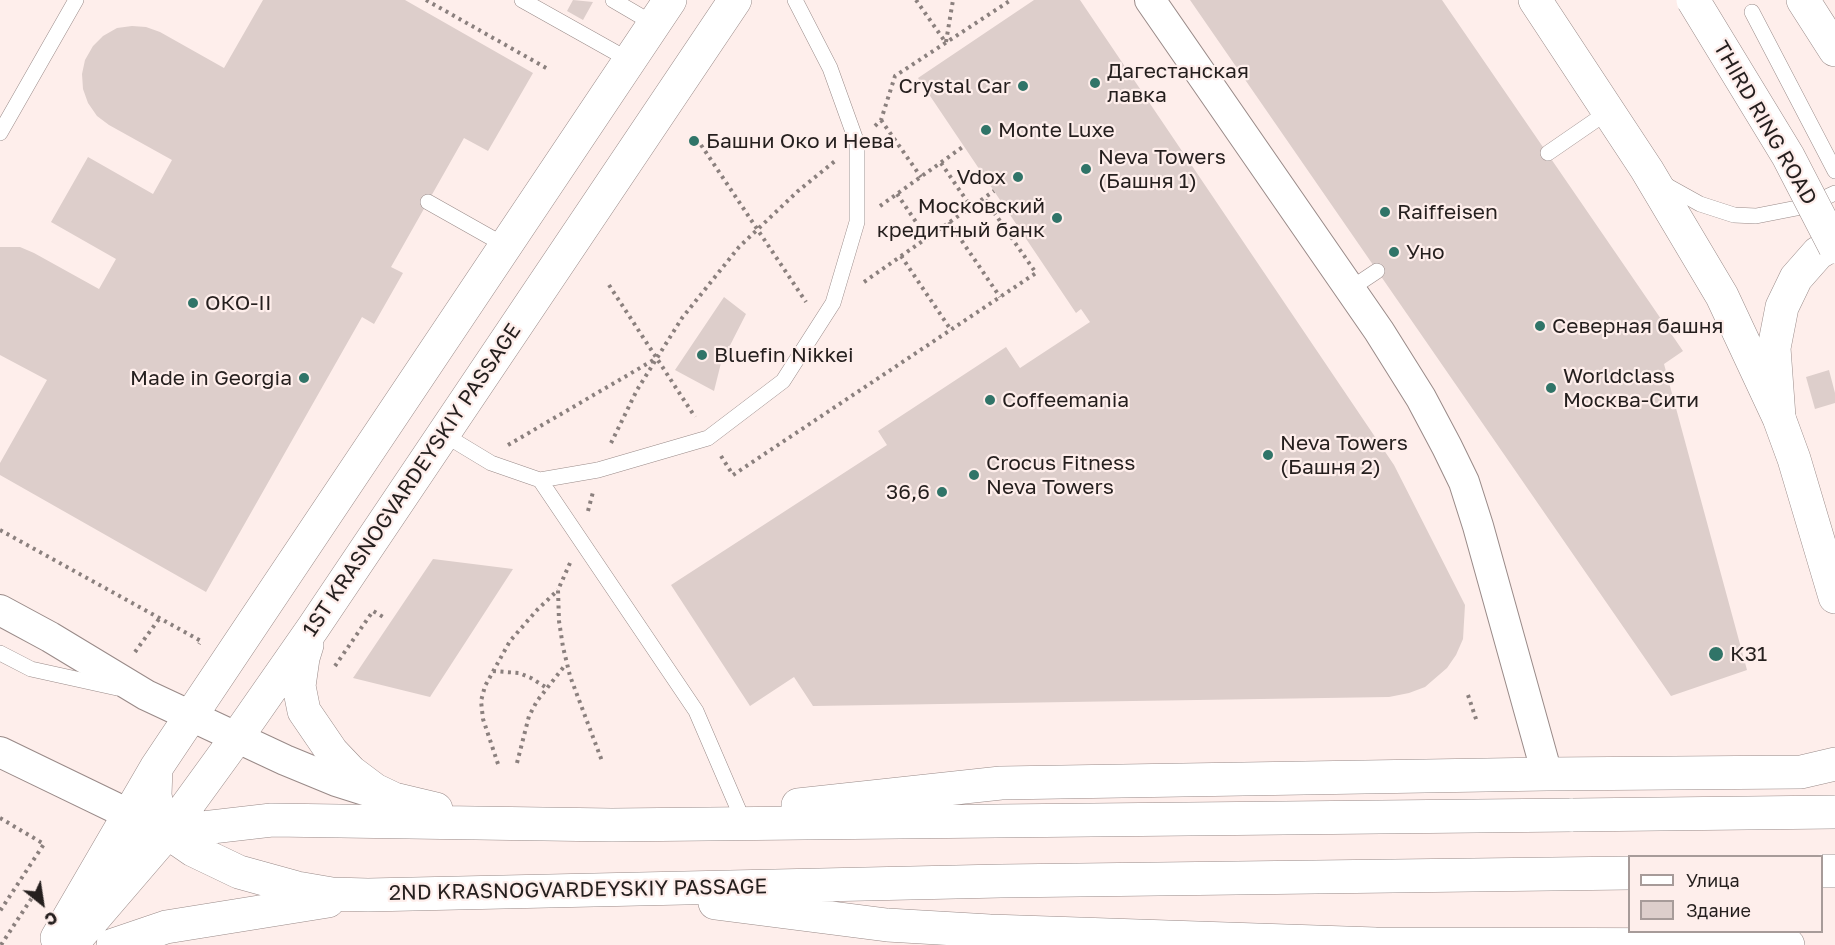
<!DOCTYPE html>
<html>
<head>
<meta charset="utf-8">
<style>
  body { margin:0 }
  #map { position:relative; width:1835px; height:945px; overflow:hidden; background:#feeeeb; font-family:"Golos Text",sans-serif }
  canvas { display:block }
  .legend { position:absolute; left:1628px; top:855px; width:195px; height:78px; box-sizing:border-box; background:#feeeeb; border:2px solid #a79b99; margin:0; padding:8px 10px; list-style:none; font-size:18px; color:#251f1e }
  .legend li { display:flex; align-items:center; gap:12px; height:30px }
  .legend b { width:30px; border:2px solid #a79b99 }
  .north { position:absolute; left:12px; top:873px; width:60px; height:60px; -webkit-text-stroke:4px #feeeeb; paint-order:stroke; rotate:150deg; font-size:16px; font-weight:700; line-height:24px; text-align:center; color:#251f1e }
  .north::after { content:''; display:block; margin:auto; width:21px; height:27px; background:#251f1e; clip-path:polygon(50% 0,100% 100%,50% 72%,0 100%) }
</style>
</head>
<body>
<div id="map">
<canvas width="1835" height="945"></canvas>
<ul class="legend">
<li><b style="height:8px;background:#fff"></b>Улица</li>
<li><b style="height:16px;background:#ddcecb"></b>Здание</li>
</ul>
<div class="north">С</div>
</div>
<script>
const ctx = document.querySelector('canvas').getContext('2d');
ctx.lineJoin = 'round';
function paint(path, color) { ctx.fillStyle = color; ctx.fill(path, 'evenodd'); }
const shape = rows => new Path2D(rows.map(r => 'M' + r).join(''));
function trace(path, color, width, dash) { ctx.strokeStyle = color; ctx.lineWidth = width; ctx.lineCap = dash ? 'butt' : 'round'; ctx.setLineDash(dash || []); ctx.stroke(path); }
function drawText(font, color, halo, rows, align = 'center') {
  ctx.font = font + ' "Golos Text",sans-serif'; ctx.lineWidth = 4.5; ctx.setLineDash([]); ctx.textBaseline = 'middle'; ctx.strokeStyle = halo; ctx.fillStyle = color; for (const [text, x, y, turn = 0] of rows) {
    ctx.save(); ctx.translate(x, y); ctx.rotate((+turn || 0) * Math.PI / 180); ctx.textAlign = isNaN(turn) ? turn : align; if (halo) ctx.strokeText(text, 0, 0); ctx.fillText(text, 0, 0); ctx.restore();
  }
}
paint(shape([
  [263,0,405,0,533,73,488,151,464,138,391,267,403,273,374,324,362,317,206,592,0,475,0,463,47,380,0,355,0,247,20,247,34,253,99,289,116,259,51,222,88,157,153,194,172,160,109,125,97,116,88,103,83,89,82,74,85,60,93,46,103,36,117,28,132,26,146,27,160,32,224,68],
  [573,0,593,2,583,20,567,11],
  [1034,0,1080,0,1394,465,1465,605,1463,639,1456,655,1447,668,1425,687,1409,693,1389,697,813,706,794,677,750,706,671,585,887,445,878,431,1006,347,1020,368,1090,322,1081,309,1076,313,918,78],
  [1190,0,1442,0,1683,351,1664,364,1747,670,1671,696],
  [724,297,746,314,721,363,714,391,675,370],
  [1829,370,1835,393,1835,403,1815,409,1806,377],
  [433,559,513,569,430,697,353,678]
]), '#ddcecb');
const lane = shape([
  [522,0,629,60],
  [613,0,654,24],
  [1752,12,1835,171],
  [0,133,76,0],
  [1548,153,1609,111],
  [1664,184,1700,204,1734,215,1756,216,1807,206,1835,193],
  [428,202,506,246],
  [1350,289,1377,271],
  [443,434,491,463,540,480,598,470,708,438,783,381,833,303,857,222,857,143,830,68,795,0],
  [540,480,696,711,739,811],
  [0,653,31,669,117,688]
]);
const street = shape([
  [1150,0,1379,331,1421,398,1447,447,1464,482,1478,526,1547,774],
  [0,610,50,637,146,695,285,760,336,781,377,794],
  [0,752,151,825]
]);
const secondary = shape([
  [1779,417,1774,348,1782,307,1796,278,1818,253,1835,243],
  [307,645,303,658,299,686,304,711,332,752,351,772,375,790,394,799,436,809],
  [156,768,155,795,158,811,168,832,180,841,193,850,239,872,297,888,332,894,368,895,1001,881,1630,873],
  [798,805,1001,783,1547,774,1801,772,1835,764],
  [106,854,120,845,140,837,168,832,272,820,612,825,1573,815],
  [715,903,887,925,990,931,1376,944,1788,945],
  [57,938,156,768,670,0],
  [71,945,168,832,237,737,313,628,735,0],
  [113,945,166,927,328,901]
]);
const primary = shape([
  [1535,0,1647,170,1722,296,1779,418,1794,459,1835,597],
  [1803,0,1835,50]
]);
trace(lane, '#998a88', 16);
trace(street, '#998a88', 32);
trace(secondary, '#998a88', 34);
trace(primary, '#998a88', 34);
trace(shape([
  [426,0,548,69],
  [916,0,946,43],
  [946,42,953,0],
  [881,120,921,177],
  [875,126,881,120,895,76,1011,0],
  [701,145,806,302],
  [941,163,971,207],
  [897,194,927,238],
  [880,206,964,146],
  [949,222,1000,297],
  [901,256,951,330],
  [864,282,994,191],
  [609,285,695,417],
  [611,443,637,390,682,318,739,247,798,191,835,161],
  [508,445,657,358],
  [721,456,733,475,1036,273,984,198],
  [588,511,593,492],
  [0,530,201,641,199,644],
  [570,563,558,590,559,621,563,647,570,676,602,761],
  [135,652,159,619],
  [335,666,373,611,385,618],
  [493,671,519,673,531,678,547,688],
  [1468,695,1477,722],
  [517,763,529,716,537,701,566,664],
  [498,764,483,719,481,701,485,686,510,641,537,610,558,590],
  [0,818,44,844,0,911],
  [1,945,35,893]
]), '#8b807e', 4, [3, 4.5]);
trace(lane, '#fff', 15);
trace(street, '#fff', 30);
trace(secondary, '#fff', 33);
trace(primary, '#fff', 33);
const secondaryBridge = shape([
  [1573,815,1835,812],
  [1822,871,1835,871]
]);
const primaryBridge = shape([
  [1693,0,1788,156,1835,247]
]);
trace(secondaryBridge, '#998a88', 34, []);
trace(primaryBridge, '#998a88', 34, []);
trace(secondaryBridge, '#fff', 33);
trace(primaryBridge, '#fff', 33);
for (const [x, y, r, color] of [
  [1095,83,6,"#307468"],
  [1023,86,6,"#307468"],
  [986,130,6,"#307468"],
  [694,141,6,"#307468"],
  [1086,169,6,"#307468"],
  [1018,177,6,"#307468"],
  [1385,212,6,"#307468"],
  [1057,218,6,"#307468"],
  [1394,252,6,"#307468"],
  [193,303,6,"#307468"],
  [1540,326,6,"#307468"],
  [702,355,6,"#307468"],
  [304,378,6,"#307468"],
  [1551,388,6,"#307468"],
  [990,400,6,"#307468"],
  [1268,455,6,"#307468"],
  [974,475,6,"#307468"],
  [942,492,6,"#307468"],
  [1716,654,8,"#307468"]
]) { const dot = new Path2D(); dot.arc(x, y, r, 0, 2 * Math.PI); ctx.fillStyle = color; ctx.fill(dot); trace(dot, '#feeeeb', 2); }
drawText('21px', '#251f1e', '#feeeeb', [
  ["Дагестанская",1107,71],
  ["лавка",1107,95],
  ["Crystal Car",1011,86,"right"],
  ["Monte Luxe",998,130],
  ["Башни Око и Нева",706,141],
  ["Neva Towers",1098,157],
  ["(Башня 1)",1098,181],
  ["Vdox",1006,177,"right"],
  ["Московский",1045,206,"right"],
  ["кредитный банк",1045,230,"right"],
  ["Raiffeisen",1397,212],
  ["Уно",1406,252],
  ["ОКО-II",205,303],
  ["Северная башня",1552,326],
  ["Bluefin Nikkei",714,355],
  ["Worldclass",1563,376],
  ["Москва-Сити",1563,400],
  ["Made in Georgia",292,378,"right"],
  ["Coffeemania",1002,400],
  ["Neva Towers",1280,443],
  ["(Башня 2)",1280,467],
  ["Crocus Fitness",986,463],
  ["Neva Towers",986,487],
  ["36,6",930,492,"right"],
  ["К31",1730,654]
], 'left');
drawText('21px', '#251f1e', '#feeeeb', [
  ["THIRD RING ROAD",1765,123,60],
  ["1ST KRASNOGVARDEYSKIY PASSAGE",412,480,-56],
  ["2ND KRASNOGVARDEYSKIY PASSAGE",578,890,-1]
]);
</script>
</body>
</html>
